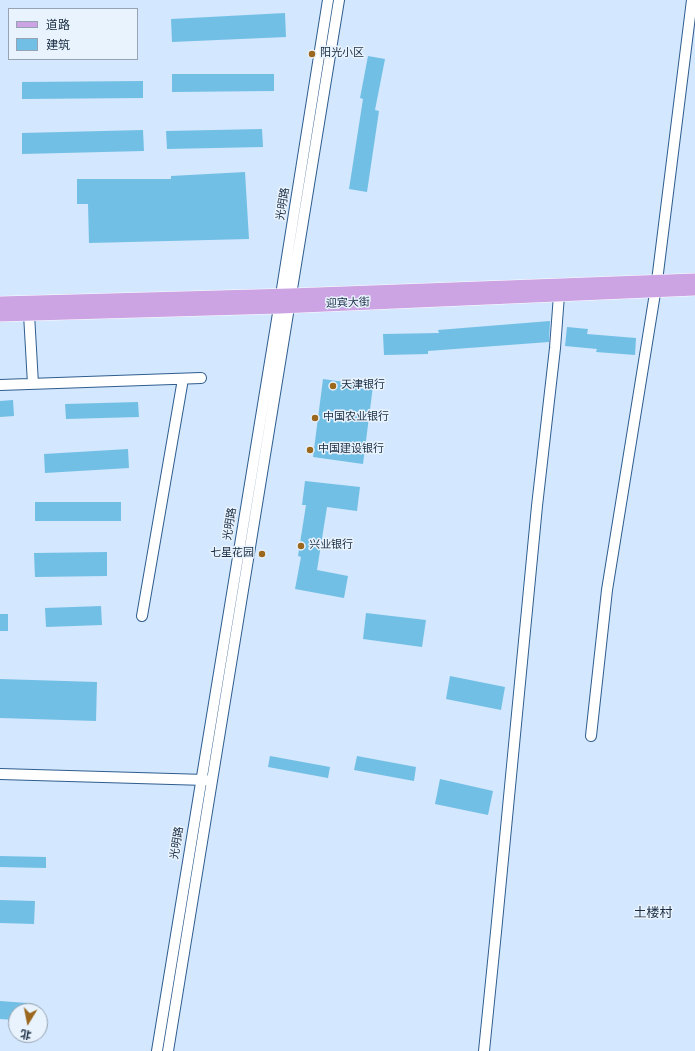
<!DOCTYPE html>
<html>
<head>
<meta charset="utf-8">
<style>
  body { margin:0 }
  #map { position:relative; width:695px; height:1051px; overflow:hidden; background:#d3e7fe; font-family:Overpass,"Noto Sans SC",sans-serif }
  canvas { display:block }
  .legend { position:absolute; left:8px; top:8px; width:130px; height:52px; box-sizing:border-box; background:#e9f3fe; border:1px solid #95a3b2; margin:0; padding:5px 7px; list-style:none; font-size:12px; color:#182b41 }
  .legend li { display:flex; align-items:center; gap:8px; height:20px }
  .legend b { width:20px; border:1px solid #95a3b2 }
  .north { position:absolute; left:8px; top:1003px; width:40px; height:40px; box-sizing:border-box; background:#e9f3fe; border:1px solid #95a3b2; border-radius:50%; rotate:190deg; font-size:11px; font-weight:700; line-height:16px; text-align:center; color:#182b41 }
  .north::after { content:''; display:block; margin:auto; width:14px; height:18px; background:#9b681d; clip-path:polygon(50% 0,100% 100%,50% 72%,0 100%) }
</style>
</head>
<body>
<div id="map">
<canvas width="695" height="1051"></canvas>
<ul class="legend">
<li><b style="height:5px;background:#cca4e3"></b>道路</li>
<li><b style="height:11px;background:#72bfe6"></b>建筑</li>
</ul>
<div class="north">北</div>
</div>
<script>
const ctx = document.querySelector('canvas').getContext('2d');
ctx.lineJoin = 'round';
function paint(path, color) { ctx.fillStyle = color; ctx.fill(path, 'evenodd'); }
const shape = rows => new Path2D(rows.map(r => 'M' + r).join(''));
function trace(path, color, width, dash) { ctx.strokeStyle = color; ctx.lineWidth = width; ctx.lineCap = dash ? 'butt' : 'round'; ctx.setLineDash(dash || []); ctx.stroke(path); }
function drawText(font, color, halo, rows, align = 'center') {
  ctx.font = font + ' Overpass,"Noto Sans SC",sans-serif'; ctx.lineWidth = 3; ctx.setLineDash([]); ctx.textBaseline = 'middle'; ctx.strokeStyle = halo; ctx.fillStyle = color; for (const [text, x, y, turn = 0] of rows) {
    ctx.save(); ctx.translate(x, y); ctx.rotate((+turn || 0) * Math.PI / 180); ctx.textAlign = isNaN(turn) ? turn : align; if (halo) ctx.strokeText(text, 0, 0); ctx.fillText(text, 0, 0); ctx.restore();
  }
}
paint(shape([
  [285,13,286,37,172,42,171,19],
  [368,56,385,59,375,110,379,111,367,192,349,189,363,99,360,98],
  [172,74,274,74,274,91,172,92],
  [143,81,143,98,22,99,22,82],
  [262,129,263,147,167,149,166,131],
  [143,130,144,151,22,154,22,133],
  [245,172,249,239,89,243,88,204,77,204,77,179,171,179,171,176],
  [550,321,549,342,428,351,428,354,384,355,383,334,439,333,438,330],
  [567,327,588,329,587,334,636,338,635,355,596,352,597,349,565,346],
  [323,379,373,386,363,464,313,457],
  [13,400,14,416,0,417,0,401],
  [138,402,139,417,66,419,65,404],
  [128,449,129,468,45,473,44,454],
  [305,481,360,487,357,511,327,507,317,570,348,576,344,598,295,589,301,557,298,556,306,505,302,505],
  [35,502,121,502,121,521,35,521],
  [107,552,107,576,35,577,34,553],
  [101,606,102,625,46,627,45,608],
  [366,613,426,620,422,647,363,639],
  [0,614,8,614,8,631,0,631],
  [450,676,505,687,501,710,446,699],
  [0,679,97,682,96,721,0,718],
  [270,756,330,767,328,778,268,767],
  [357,756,416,767,414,781,354,770],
  [440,779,493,791,488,815,435,804],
  [0,856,46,857,46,868,0,867],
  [0,900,35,901,34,924,0,923],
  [0,1001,27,1003,26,1011,16,1011,16,1020,0,1019]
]), '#72bfe6');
const minor = shape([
  [29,314,33,384],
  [0,385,201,378],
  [142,616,183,379],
  [591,736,607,590,657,281,692,0],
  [0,774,206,780],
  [157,1051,281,295,328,0],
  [168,1051,339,0],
  [484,1051,496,932,537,506,555,348,559,295]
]);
const major = shape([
  [0,303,290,295,695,280],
  [0,315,280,307,695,289]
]);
trace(minor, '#2f5d8e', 12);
trace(major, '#fff', 14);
trace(minor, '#fff', 10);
trace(major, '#cca4e3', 13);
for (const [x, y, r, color] of [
  [312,54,4,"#9b681d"],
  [333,386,4,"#9b681d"],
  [315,418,4,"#9b681d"],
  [310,450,4,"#9b681d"],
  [301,546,4,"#9b681d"],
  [262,554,4,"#9b681d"]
]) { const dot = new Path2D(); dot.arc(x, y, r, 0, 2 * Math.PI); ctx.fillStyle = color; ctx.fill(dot); trace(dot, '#e9f3fe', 1.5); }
drawText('11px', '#182b41', '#e9f3fe', [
  ["阳光小区",320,54],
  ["天津银行",341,386],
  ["中国农业银行",323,418],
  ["中国建设银行",318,450],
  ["兴业银行",309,546],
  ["七星花园",254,554,"right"]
], 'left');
drawText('11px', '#182b41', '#e9f3fe', [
  ["光明路",284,204,-81],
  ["迎宾大街",348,304,-2],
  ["光明路",231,524,-81],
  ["光明路",178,843,-81]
]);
drawText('13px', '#182b41', '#e9f3fe', [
  ["土楼村",653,914]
]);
</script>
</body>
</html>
